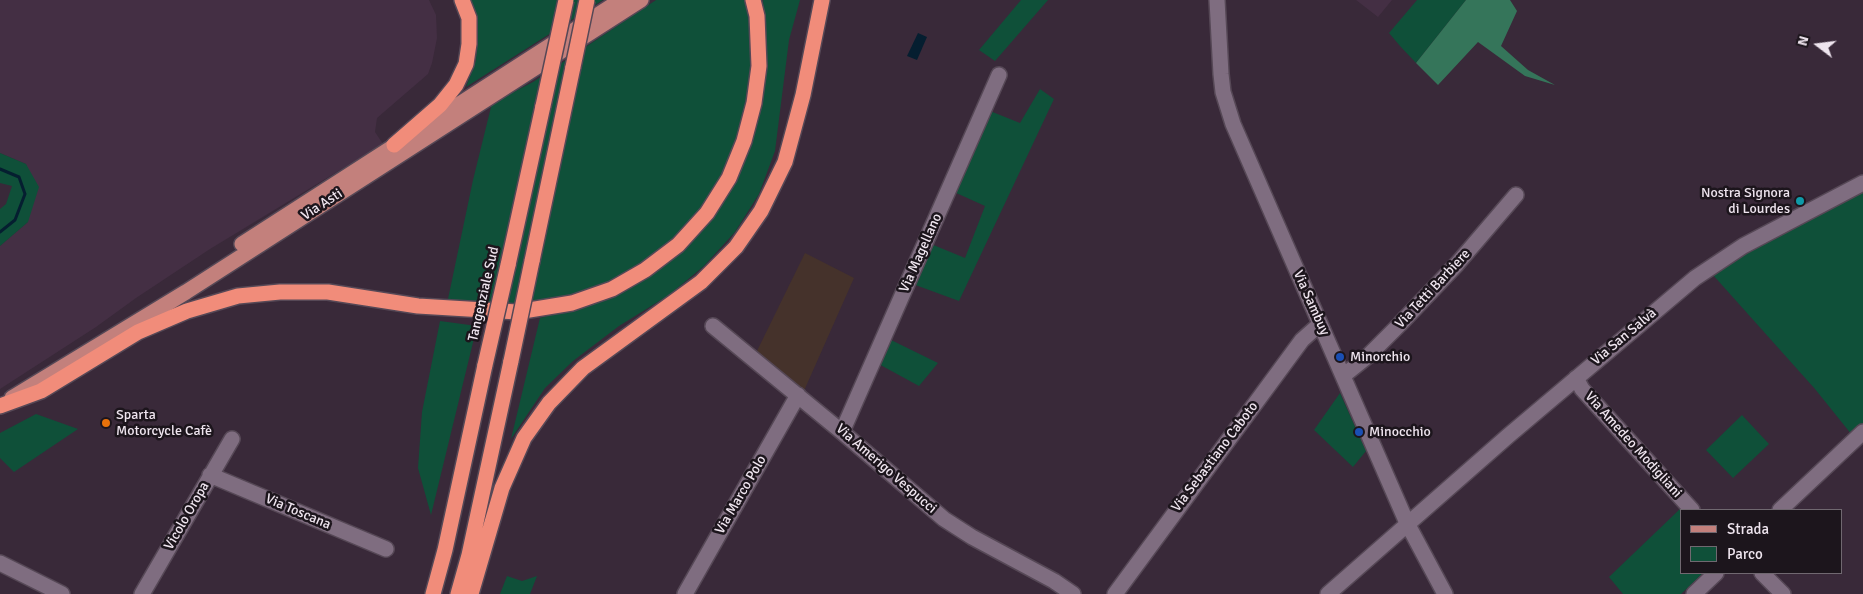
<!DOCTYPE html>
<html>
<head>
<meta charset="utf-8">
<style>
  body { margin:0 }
  #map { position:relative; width:1863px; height:594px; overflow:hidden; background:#392939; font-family:Signika,sans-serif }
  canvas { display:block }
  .legend { position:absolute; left:1680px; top:509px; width:162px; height:65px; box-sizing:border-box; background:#1c151c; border:1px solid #706870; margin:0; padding:6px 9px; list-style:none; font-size:15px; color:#efe5ef }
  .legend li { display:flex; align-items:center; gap:10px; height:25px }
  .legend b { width:25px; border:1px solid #706870 }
  .north { position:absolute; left:1793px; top:20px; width:50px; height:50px; -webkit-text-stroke:4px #1c151c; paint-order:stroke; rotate:285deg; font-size:14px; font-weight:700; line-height:20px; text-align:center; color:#efe5ef }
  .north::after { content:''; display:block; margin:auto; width:18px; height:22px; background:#efe5ef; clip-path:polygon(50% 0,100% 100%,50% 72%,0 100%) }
</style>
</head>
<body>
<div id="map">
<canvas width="1863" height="594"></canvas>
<ul class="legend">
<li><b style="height:6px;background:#c3807c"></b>Strada</li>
<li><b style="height:14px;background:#0f5039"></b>Parco</li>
</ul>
<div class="north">N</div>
</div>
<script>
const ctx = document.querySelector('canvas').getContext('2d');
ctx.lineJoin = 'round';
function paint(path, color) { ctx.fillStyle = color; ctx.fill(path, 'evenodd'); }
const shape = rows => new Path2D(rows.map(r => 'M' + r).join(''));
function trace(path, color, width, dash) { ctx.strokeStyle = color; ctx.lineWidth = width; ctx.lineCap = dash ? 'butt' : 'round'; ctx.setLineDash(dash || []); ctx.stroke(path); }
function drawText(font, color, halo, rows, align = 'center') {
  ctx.font = font + ' Signika,sans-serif'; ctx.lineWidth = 5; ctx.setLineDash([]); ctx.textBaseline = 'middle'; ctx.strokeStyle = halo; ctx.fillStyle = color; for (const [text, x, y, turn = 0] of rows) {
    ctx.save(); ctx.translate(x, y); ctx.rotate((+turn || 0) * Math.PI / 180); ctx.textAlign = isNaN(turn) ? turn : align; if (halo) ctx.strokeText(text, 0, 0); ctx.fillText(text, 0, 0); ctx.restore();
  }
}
paint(shape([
  [805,253,854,278,803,393,756,353]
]), '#45322b');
paint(shape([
  [0,0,429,0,436,15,437,38,432,63,428,74,377,118,375,132,383,144,210,249,136,298,96,327,0,389,0,246,28,222,26,164,0,153],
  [1356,0,1392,0,1378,17]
]), '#442f44');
paint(shape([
  [471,0,603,0,466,87,476,60,478,20],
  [656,0,748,0,753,47,749,104,740,135,724,175,703,208,675,237,646,261,608,282,572,296,541,302,480,304,448,299,473,180,492,103,533,82],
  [763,0,800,0,789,40,775,151,759,194,735,232,704,266,669,295,619,326,573,361,545,388,511,439,540,318,599,301,720,202,765,54],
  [1021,0,1048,0,995,61,979,50],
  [1417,0,1466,0,1416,63,1400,46,1389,33],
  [1040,89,1054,99,959,301,910,283,931,244,965,258,985,206,954,192,990,111,1020,123],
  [0,153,26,164,39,187,28,222,0,246,0,209,6,204,12,186,0,183],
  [1863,189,1863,425,1852,435,1815,389,1713,275,1744,252],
  [440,321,477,326,431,515,418,468,422,412],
  [887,338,938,363,919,386,875,362],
  [1340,393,1366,451,1353,467,1314,430],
  [36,414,78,429,14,472,0,458,0,433],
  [1742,415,1769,444,1733,478,1706,450],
  [1681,508,1683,510,1682,510,1682,573,1703,573,1681,594,1623,594,1609,577],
  [507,576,522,581,537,576,530,594,500,594]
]), '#0f5039');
paint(shape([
  [1466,0,1510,0,1517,11,1501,46,1528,70,1555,85,1525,76,1478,42,1438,85,1416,63]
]), '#35755a');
paint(shape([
  [918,33,927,37,917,60,907,56]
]), '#051e30');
trace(shape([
  [0,169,19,177,25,194,15,220,0,232]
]), '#051e30', 3);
const minor = shape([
  [1217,0,1221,74,1223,92,1233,124,1407,523,1445,594],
  [713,326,842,432,944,519,972,537,1054,581,1073,594],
  [1343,376,1368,356,1400,324,1457,264,1516,195],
  [1576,378,1582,389,1692,510],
  [842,432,999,75],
  [210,475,386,549],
  [1780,510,1863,432],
  [0,563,62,594],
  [1762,573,1783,594],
  [142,594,232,439],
  [685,594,798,395],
  [1115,594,1302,340,1320,324],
  [1328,594,1508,436,1695,278,1743,246,1863,183],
  [1694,594,1716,573]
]);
const major = shape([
  [242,244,621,0],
  [12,398,186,292,641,0]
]);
const highway = shape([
  [394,145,440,105,456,85,466,64,469,44,469,18,462,0],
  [532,261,573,67],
  [508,265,543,106],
  [0,406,41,391,138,332,187,311,238,296,280,292,328,292,418,306,517,312,572,303,612,289,645,270,678,245,707,213,729,178,744,141,754,103,759,66,757,16,753,0],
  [433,594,445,550,485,365],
  [458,594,469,555,511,361],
  [471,594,502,488,524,438,549,403,583,368,701,282,736,247,761,211,785,162,803,95,822,0]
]);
trace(minor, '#564856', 18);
trace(major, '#564856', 18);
trace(highway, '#564856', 18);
trace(minor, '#7f6d80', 15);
trace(major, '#c3807c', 15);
trace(highway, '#f18c7a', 15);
const highwayBridge = shape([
  [573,67,587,0],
  [543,106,566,0],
  [511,361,532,261],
  [485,365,508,265]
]);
trace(highwayBridge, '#564856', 18, []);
trace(highwayBridge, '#f18c7a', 15);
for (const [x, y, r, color] of [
  [1800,201,5,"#0f9aa8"],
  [1340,357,5,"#1a4fb4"],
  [106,423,5,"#e8710a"],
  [1359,432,5,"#1a4fb4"]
]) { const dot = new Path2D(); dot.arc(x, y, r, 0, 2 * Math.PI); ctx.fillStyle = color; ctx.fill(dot); trace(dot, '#1c151c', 2); }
drawText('14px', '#efe5ef', '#1c151c', [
  ["Nostra Signora",1790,193,"right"],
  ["di Lourdes",1790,209,"right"],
  ["Minorchio",1350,357],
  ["Sparta",116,415],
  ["Motorcycle Cafè",116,431],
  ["Minocchio",1369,432]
], 'left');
drawText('14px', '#efe5ef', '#1c151c', [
  ["Via Asti",322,205,-33],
  ["Via Magellano",921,253,-66],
  ["Via Tetti Barbiere",1433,289,-47],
  ["Tangenziale Sud",484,294,-77],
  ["Via Sambuy",1311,303,66],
  ["Via San Salvà",1624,337,-40],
  ["Via Amedeo Modigliani",1633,445,48],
  ["Via Sebastiano Caboto",1215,457,-53],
  ["Via Amerigo Vespucci",886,469,41],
  ["Via Marco Polo",741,495,-60],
  ["Via Toscana",298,512,23],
  ["Vicolo Oropa",187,516,-60]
]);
</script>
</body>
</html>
